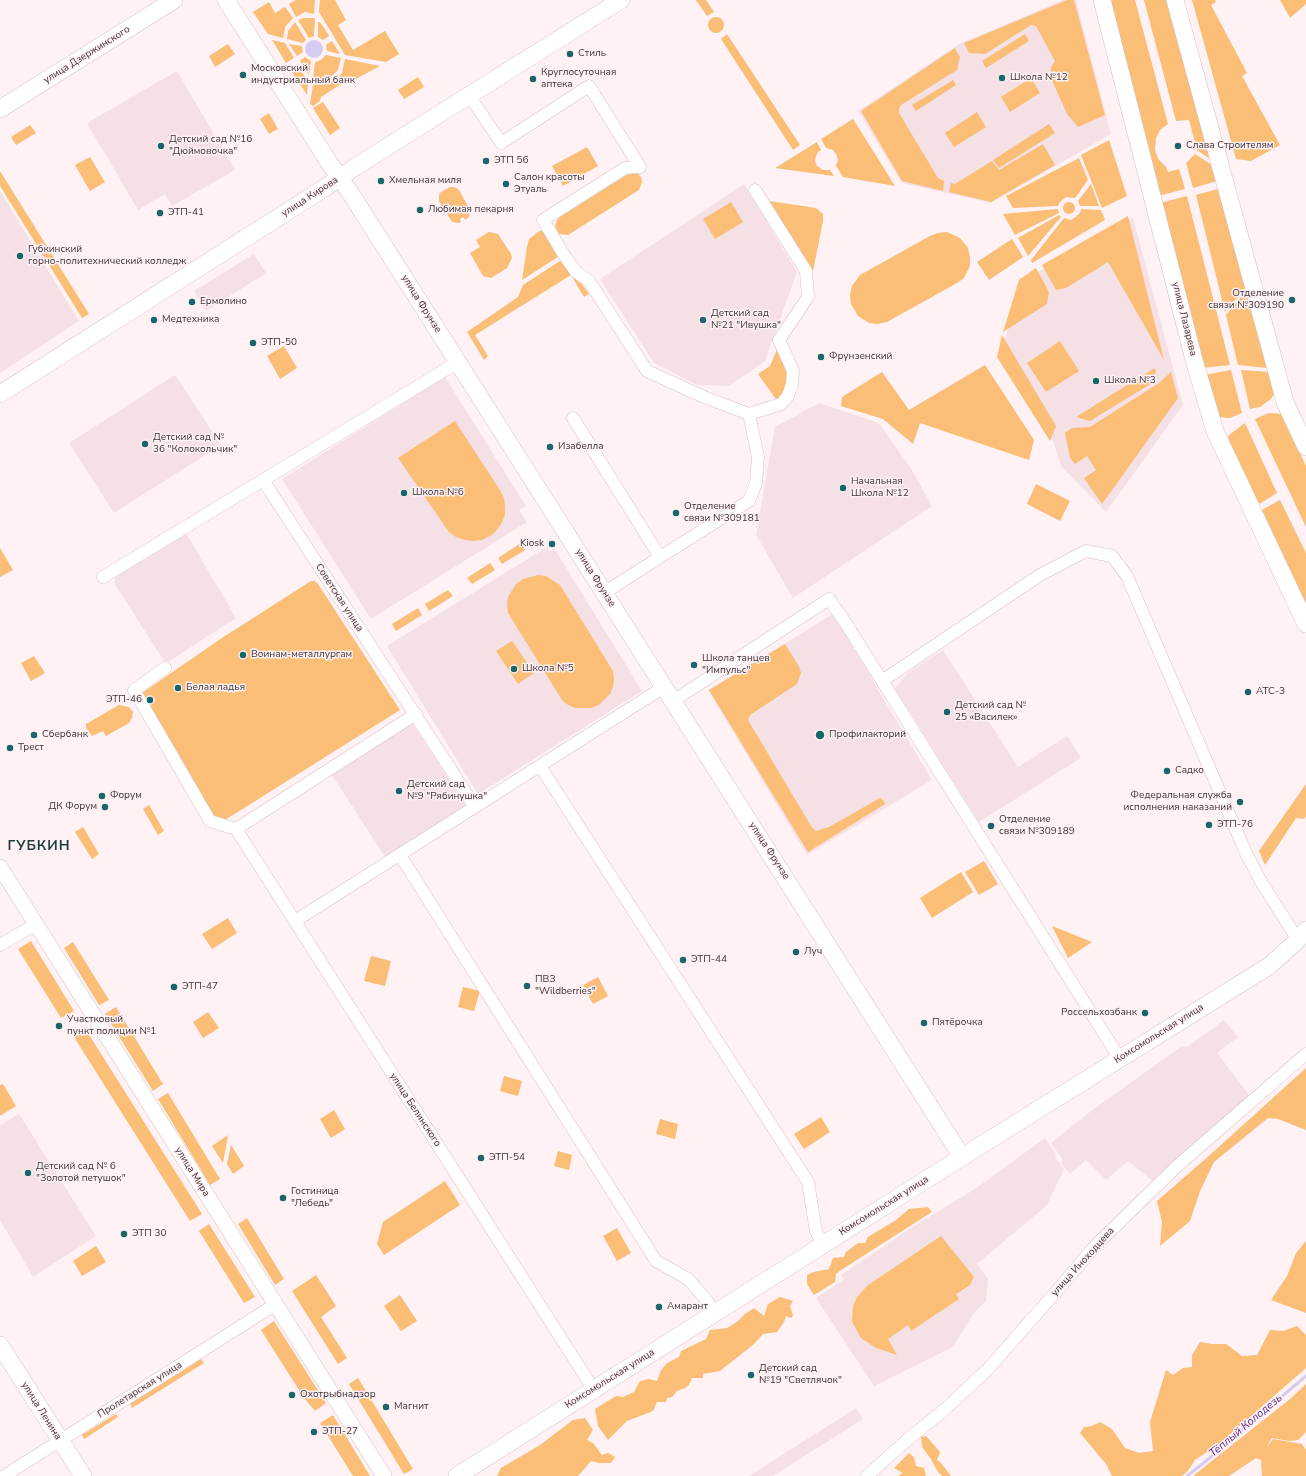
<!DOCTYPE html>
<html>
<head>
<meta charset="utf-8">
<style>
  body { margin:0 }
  canvas { display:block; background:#fff1f4 }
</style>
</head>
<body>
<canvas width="1306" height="1476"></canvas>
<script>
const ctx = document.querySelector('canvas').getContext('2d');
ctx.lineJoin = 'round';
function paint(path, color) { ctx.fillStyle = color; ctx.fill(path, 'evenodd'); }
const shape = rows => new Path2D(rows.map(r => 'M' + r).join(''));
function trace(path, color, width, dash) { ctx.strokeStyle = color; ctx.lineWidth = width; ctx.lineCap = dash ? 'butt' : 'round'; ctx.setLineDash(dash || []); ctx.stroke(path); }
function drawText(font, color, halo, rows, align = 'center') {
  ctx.font = font + ' "Nunito Sans",sans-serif'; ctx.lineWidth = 3; ctx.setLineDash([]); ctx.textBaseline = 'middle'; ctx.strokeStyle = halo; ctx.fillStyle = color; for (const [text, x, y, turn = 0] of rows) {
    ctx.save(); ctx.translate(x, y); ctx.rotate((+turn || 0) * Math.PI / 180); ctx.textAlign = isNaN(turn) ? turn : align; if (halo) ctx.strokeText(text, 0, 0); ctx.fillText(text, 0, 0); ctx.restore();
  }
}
paint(shape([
  [1063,0,1076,0,1111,134,991,203,902,183,858,111,959,44],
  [177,71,235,170,172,206,165,194,138,210,87,123],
  [744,184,797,272,765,361,729,386,697,385,654,363,600,279],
  [0,191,79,321,0,373],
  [1133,218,1183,405,1106,512,1061,466,1053,441,1000,356,1022,281],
  [254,254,266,273,206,311,194,291],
  [175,375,221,445,114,513,69,443],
  [445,377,526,506,519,510,527,522,371,619,282,479],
  [819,403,879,423,912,470,932,506,793,598,756,535,775,427],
  [186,533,236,618,168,662,164,661,114,583,116,575],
  [547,547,550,551,554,548,642,691,478,794,387,646],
  [833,614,932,780,807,855,708,690],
  [943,650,1018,767,1067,736,1081,758,979,822,895,688,908,673],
  [412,723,467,808,387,860,332,775],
  [1224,1020,1238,1037,1217,1053,1250,1096,1155,1183,1128,1161,1106,1180,1086,1160,1070,1174,1061,1163,1063,1160,1051,1143,1091,1111,1182,1046,1187,1047],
  [19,1114,96,1236,33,1277,0,1220,0,1125],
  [1045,1138,1056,1154,1055,1157,1064,1169,1047,1205,977,1264,988,1279,986,1301,973,1314,953,1347,874,1386,816,1298,844,1279,841,1275,914,1226,975,1189],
  [856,1408,863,1419,773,1476,749,1476]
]), '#f5e1e5');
paint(shape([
  [296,0,315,0,314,14,305,12,296,17,289,4],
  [320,0,335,0,346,20,338,25,353,50,385,31,399,54,386,62,345,55,319,12],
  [696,0,706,0,714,12,707,16],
  [1067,0,1074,0,1105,115,1078,127,1067,114,1050,76,1051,67,1055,61,1036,26,1031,25,985,54,969,53,964,43],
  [1108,0,1135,0,1168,124,1160,130,1156,138,1155,150,1158,159,1166,167,1168,172,1179,169,1185,189,1158,196],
  [1144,0,1169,0,1213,161,1197,150,1189,120,1176,121],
  [1192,0,1215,0,1216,2,1211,5,1247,73,1242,76,1280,145,1251,161,1236,159],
  [1280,0,1306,0,1306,4,1290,18],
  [269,2,275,13,285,7,293,18,285,27,283,38,268,34,253,12],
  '708 25a8 8 0 1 1 16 0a8 8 0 1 1-16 0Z',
  [304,18,315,18,314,36,309,38,298,20],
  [295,22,306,40,303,43,287,39,288,31],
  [318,22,320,22,329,36,323,40,318,37],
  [727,34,800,145,793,150,721,39],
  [1025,34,1029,41,986,68,982,61],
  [272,40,285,43,294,58,286,63],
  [332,41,340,54,327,51,326,45],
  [228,44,235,54,215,67,209,56],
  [289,44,302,46,303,52,297,56],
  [955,48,960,57,957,70,901,105,899,109,899,113,938,178,944,181,943,191,902,181,861,111],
  [326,55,341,58,338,70,333,75,327,79,321,80,313,79,315,62,321,60],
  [305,57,311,61,309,75,300,61],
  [345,59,380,66,348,83,346,81,321,97,320,101,313,106,310,104,313,85,327,84,338,78,342,73],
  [297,64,308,82,307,95,290,69],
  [418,77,424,87,404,99,398,90],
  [1031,78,1040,93,1010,112,1001,97],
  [953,80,956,85,916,111,912,105],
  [323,102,340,128,330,135,313,108],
  [977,112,986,127,954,147,945,133],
  [269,113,278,129,269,134,260,119],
  [853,119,895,186,843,177,836,166,838,160,836,154,833,150,826,148,821,139],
  [1049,124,1055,133,999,168,993,160],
  [30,125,36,133,16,145,11,137],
  [1109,140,1127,196,1102,208,1081,155],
  [817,142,821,150,818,152,816,156,815,161,817,166,823,170,830,170,834,176,775,168],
  [1043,144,1055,165,991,202,949,192,951,183,955,184,992,161,999,170],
  [587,147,598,166,563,186,552,166],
  [1195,154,1212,165,1217,181,1193,188,1186,163],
  [90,157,105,182,90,191,75,165],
  [1079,158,1088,180,1075,198,1066,197,1060,202,1058,206,1013,208,1006,196],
  [0,171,89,314,82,318,0,186],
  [633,173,638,174,641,177,642,182,639,190,568,235,559,234,555,226,557,220,560,217,628,174],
  [1091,184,1099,206,1080,206,1078,201],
  [450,187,454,187,459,190,470,210,469,217,465,220,463,217,460,219,461,222,459,223,452,222,439,201,439,194,441,192],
  [1221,188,1245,288,1225,312,1196,195],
  [1187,196,1230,365,1202,368,1160,203],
  [769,201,816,208,823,214,823,221,813,271],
  [731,202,743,222,715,239,703,219],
  '1063 208a6 6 0 1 1 12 0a6 6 0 1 1-12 0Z',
  [1058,209,1059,213,1015,235,1003,214],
  [1081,209,1101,210,1105,220,1032,263,1031,260,1064,218,1071,220,1074,218,1080,213],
  [1059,215,1061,217,1028,256,1018,238],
  [1128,216,1164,360,1108,262,1066,288,1056,290,1042,265],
  [539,231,543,231,561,255,522,280,527,247,529,239],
  [489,232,498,234,511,254,512,258,507,268,491,278,483,276,470,253,480,247,476,240],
  [947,232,960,238,968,248,970,257,970,266,964,278,957,283,887,322,878,324,869,323,858,316,851,304,850,295,852,286,860,275,930,236,938,233],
  [1012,239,1023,257,989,280,977,262],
  [563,259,589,294,584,297,571,275,475,335,488,356,484,360,467,332,518,297,523,285],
  [1036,268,1049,292,1047,304,1003,332,1019,280],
  [1246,291,1267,368,1238,365,1226,315],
  [1002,335,1056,426,1050,441,997,357],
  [1060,341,1079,371,1046,392,1027,363],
  [284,346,297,368,280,379,267,356],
  [778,347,789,372,787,388,778,402,758,374,770,366],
  [985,365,1034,440,1029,460,920,423,913,444,883,419,841,406,842,397,882,372,909,410],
  [1153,369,1156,369,1154,382,1090,421,1076,417],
  [1231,370,1242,413,1230,418,1219,417,1204,375],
  [1241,370,1269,372,1273,388,1274,394,1271,399,1260,407,1250,409],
  [1171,372,1178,398,1102,504,1084,478,1096,470,1087,456,1075,464,1070,458,1065,433,1072,428,1090,427,1159,383],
  [1269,413,1281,414,1284,419,1306,466,1306,527,1255,419],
  [455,421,500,490,504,498,505,507,505,515,501,524,496,531,490,536,482,540,473,541,465,540,456,537,449,532,398,458],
  [1245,423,1277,493,1256,506,1227,441,1229,435],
  [1036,484,1070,501,1060,521,1027,504],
  [1280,500,1306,553,1306,613,1258,512],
  [521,543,525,550,502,564,498,558],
  [0,548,13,570,0,577],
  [490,563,495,570,472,584,467,578],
  [538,575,546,576,560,585,613,671,614,679,613,687,610,694,599,705,591,708,575,708,568,705,562,700,508,613,507,605,508,597,516,584,523,579],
  [311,581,315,581,318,584,400,710,225,820,220,821,208,812,151,712,151,707,142,693,222,638],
  [448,590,453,596,429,611,425,604],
  [418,608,422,615,396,631,392,624],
  [512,641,534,673,518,684,496,651],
  [785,644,799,666,801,673,797,684,750,715,748,720,811,826,816,831,829,827,880,798,884,801,885,804,808,852,709,690],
  [34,656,45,673,31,681,21,663],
  [119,705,129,707,133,712,132,718,129,723,106,736,103,731,92,736,86,728,86,724],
  [1306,784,1306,816,1304,819,1296,818,1265,865,1259,851],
  [149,805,164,831,158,835,143,809],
  [83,827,99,854,92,859,75,832],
  [984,861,998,884,979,895,965,872],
  [961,872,973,892,932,918,920,898],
  [228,918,237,933,212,949,202,934],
  [1052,926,1092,942,1068,958],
  [31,941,74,1011,61,1018,18,949],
  [73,942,109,1000,99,1005,64,948],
  [371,956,391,961,385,986,364,981],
  [598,977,608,996,593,1004,583,985],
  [463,987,480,991,474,1011,458,1007],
  [116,1007,163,1084,153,1091,105,1014],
  [208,1012,219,1028,203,1038,193,1022],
  [86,1030,202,1214,190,1221,74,1037],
  [1306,1068,1306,1130,1278,1119,1268,1118,1214,1162,1200,1191,1190,1221,1160,1246,1162,1222,1157,1201,1211,1154],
  [504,1076,522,1081,518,1096,500,1091],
  [3,1084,16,1106,0,1116,0,1085],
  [168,1093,220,1179,210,1185,158,1099],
  [334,1110,345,1129,331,1138,320,1119],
  [821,1117,830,1132,804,1149,794,1134],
  [660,1119,678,1124,675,1139,656,1134],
  [228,1135,223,1163,212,1146],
  [231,1145,244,1166,233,1174,227,1164],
  [558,1151,572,1155,569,1170,554,1166],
  [445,1181,460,1205,384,1255,377,1244,383,1222],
  [928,1207,932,1212,841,1270,836,1274,835,1282,814,1295,807,1284,807,1275,814,1272,829,1269,833,1258,844,1257,846,1252,858,1243,865,1243,868,1237,896,1220,909,1209],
  [247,1218,284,1279,275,1285,238,1224],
  [209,1224,255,1297,244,1303,199,1231],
  [617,1228,631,1253,617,1261,603,1236],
  [941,1236,974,1277,970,1285,956,1294,959,1299,911,1331,908,1325,888,1339,897,1355,876,1348,861,1338,852,1322,853,1306,857,1297,868,1285],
  [1306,1241,1306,1313,1271,1300,1287,1276,1296,1253],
  [96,1246,106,1262,82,1276,73,1261],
  [316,1275,336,1306,321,1317,347,1358,338,1364,292,1291],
  [400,1295,417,1321,401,1331,384,1306],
  [780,1297,793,1301,790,1306,793,1316,791,1318,786,1316,784,1322,777,1332,763,1334,754,1344,720,1371,703,1374,703,1378,692,1378,689,1385,685,1388,677,1391,672,1397,667,1398,666,1402,657,1402,653,1411,627,1421,608,1440,598,1426,595,1409,616,1396,623,1397,634,1392,640,1381,649,1379,657,1381,661,1370,667,1363,679,1357,681,1351,706,1339,710,1330,727,1328,738,1321,745,1314,754,1308,764,1316,768,1304],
  [274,1321,326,1403,315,1411,304,1398,261,1330],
  [1297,1326,1306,1335,1306,1368,1219,1444,1195,1460,1187,1472,1182,1476,1112,1476,1106,1464,1080,1433,1084,1427,1092,1426,1100,1422,1112,1429,1125,1448,1139,1453,1153,1451,1150,1422,1166,1370,1173,1375,1183,1368,1192,1367,1192,1355,1200,1342,1212,1344,1226,1344,1242,1356,1257,1355,1270,1330,1283,1331],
  [201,1359,204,1363,132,1408,130,1404],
  [358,1378,413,1469,404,1474,349,1384],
  [1306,1384,1306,1432,1298,1440,1289,1441,1272,1438,1266,1448,1273,1439,1302,1444,1306,1450,1306,1476,1262,1476,1261,1460,1256,1458,1229,1476,1193,1476,1290,1399],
  [116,1414,118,1417,84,1439,82,1435],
  [333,1415,370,1476,353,1476,320,1423],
  [585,1418,593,1430,587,1440,593,1443,602,1455,608,1453,615,1457,611,1463,599,1463,591,1461,578,1476,497,1476,501,1468,540,1445,573,1420],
  [926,1436,940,1452,937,1460,941,1463,951,1476,942,1476,938,1472,931,1459,922,1447,921,1437],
  [909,1453,914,1457,916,1466,924,1468,926,1476,898,1476,903,1473,894,1468]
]), '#fabe76');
paint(shape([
  '305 49a9 9 0 1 1 18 0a9 9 0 1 1-18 0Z'
]), '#d6ccf1');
trace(shape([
  [1187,1476,1206,1461,1306,1376]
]), '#d6ccf1', 3);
const minor = shape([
  [469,95,501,143,589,86,640,167,625,168,543,220,564,255,576,272,589,281,647,371,704,397,749,414,758,457,756,483,749,501,660,557,604,593],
  [749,414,781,404,788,396,792,384,793,371,779,340,808,297,806,271,755,190],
  [573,418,660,557],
  [263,480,475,807],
  [103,577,458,362],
  [165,668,134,690,210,821,236,829],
  [882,681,1040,575,1086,551,1112,556,1127,576,1246,853,1260,880,1298,940],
  [673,701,829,599,845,622,1120,1059],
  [540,766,808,1182,816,1231,823,1245],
  [236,829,594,1390],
  [236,829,416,714],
  [400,855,656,1261,688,1279,705,1298,715,1313],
  [295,921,664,687],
  [0,945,36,924],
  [4,1476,276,1304],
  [867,1476,907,1440,943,1411,987,1370,1056,1292,1095,1246,1175,1168,1306,1054]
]);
const tertiary = shape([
  [0,867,384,1476]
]);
const secondary = shape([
  [226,0,330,164,353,197,962,1157],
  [1102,0,1194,360,1215,431,1306,624],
  [1175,0,1285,402,1306,447],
  [0,109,174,0],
  [0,394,326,187,355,167,621,0],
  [0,1345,83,1476],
  [457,1476,962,1157,1269,966,1298,940,1306,930]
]);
trace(minor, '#d2c1c5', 13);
trace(tertiary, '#d2c1c5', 16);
trace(secondary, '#d2c1c5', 18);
trace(minor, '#fff', 12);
trace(tertiary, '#fff', 15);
trace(secondary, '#fff', 17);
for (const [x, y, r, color] of [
  [570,54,4,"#186668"],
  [243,75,4,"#186668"],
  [1002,78,4,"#186668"],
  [533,79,4,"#186668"],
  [161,146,4,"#186668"],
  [1178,146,4,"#186668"],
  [486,161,4,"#186668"],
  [381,181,4,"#186668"],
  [506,184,4,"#186668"],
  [420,210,4,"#186668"],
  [160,213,4,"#186668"],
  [20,256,4,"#186668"],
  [1292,300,4,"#186668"],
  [192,302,4,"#186668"],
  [154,320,4,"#186668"],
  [703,320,4,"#186668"],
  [253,343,4,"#186668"],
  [821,357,4,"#186668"],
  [1096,381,4,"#186668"],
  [145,444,4,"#186668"],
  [550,447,4,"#186668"],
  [843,488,4,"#186668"],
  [404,493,4,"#186668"],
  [676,513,4,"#186668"],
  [552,544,4,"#186668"],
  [243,655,4,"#186668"],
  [694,665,4,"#186668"],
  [514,669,4,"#186668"],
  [178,688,4,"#186668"],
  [1248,692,4,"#186668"],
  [150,700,4,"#186668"],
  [947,712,4,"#186668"],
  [34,735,4,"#186668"],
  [820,735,5,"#186668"],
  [10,748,4,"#186668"],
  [1167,771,4,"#186668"],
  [399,791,4,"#186668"],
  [102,796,4,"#186668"],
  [1240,802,4,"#186668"],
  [105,807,4,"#186668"],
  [1209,825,4,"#186668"],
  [991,826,4,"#186668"],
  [796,952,4,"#186668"],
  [683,960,4,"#186668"],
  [527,986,4,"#186668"],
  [174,987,4,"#186668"],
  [1145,1013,4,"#186668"],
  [924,1023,4,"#186668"],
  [59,1026,4,"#186668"],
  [481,1158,4,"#186668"],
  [28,1173,4,"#186668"],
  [283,1198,4,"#186668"],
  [124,1234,4,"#186668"],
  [659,1307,4,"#186668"],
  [751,1375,4,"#186668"],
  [292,1395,4,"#186668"],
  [386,1407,4,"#186668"],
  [314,1432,4,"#186668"]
]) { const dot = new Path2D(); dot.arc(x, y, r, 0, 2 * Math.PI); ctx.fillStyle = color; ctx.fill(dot); trace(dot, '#fff1f4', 1.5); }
drawText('10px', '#3c3537', '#fff1f4', [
  ["Стиль",578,54],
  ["Московский",251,69],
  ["индустриальный банк",251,81],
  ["Круглосуточная",541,73],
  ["аптека",541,85],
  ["Школа №12",1010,78],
  ["Детский сад №16",169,140],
  ["\"Дюймовочка\"",169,152],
  ["Слава Строителям",1186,146],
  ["ЭТП 56",494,161],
  ["Салон красоты",514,178],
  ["Этуаль",514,190],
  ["Хмельная миля",389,181],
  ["Любимая пекарня",428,210],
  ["ЭТП-41",168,213],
  ["Губкинский",28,250],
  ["горно-политехнический колледж",28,262],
  ["Отделение",1284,294,"right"],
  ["связи №309190",1284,306,"right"],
  ["Ермолино",200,302],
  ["Детский сад",711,314],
  ["№21 \"Ивушка\"",711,326],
  ["Медтехника",162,320],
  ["ЭТП-50",261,343],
  ["Фрунзенский",829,357],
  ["Школа №3",1104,381],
  ["Детский сад №",153,438],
  ["36 \"Колокольчик\"",153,450],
  ["Изабелла",558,447],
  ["Начальная",851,482],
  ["Школа №12",851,494],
  ["Школа №6",412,493],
  ["Отделение",684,507],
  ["связи №309181",684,519],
  ["Kiosk",544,544,"right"],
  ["Воинам-металлургам",251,655],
  ["Школа танцев",702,659],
  ["\"Импульс\"",702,671],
  ["Школа №5",522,669],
  ["Белая ладья",186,688],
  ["АТС-3",1256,692],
  ["ЭТП-46",142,700,"right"],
  ["Детский сад №",955,706],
  ["25 «Василек»",955,718],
  ["Сбербанк",42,735],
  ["Профилакторий",829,735],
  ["Трест",18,748],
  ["Садко",1175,771],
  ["Детский сад",407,785],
  ["№9 \"Рябинушка\"",407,797],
  ["Форум",110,796],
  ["Федеральная служба",1232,796,"right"],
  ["исполнения наказаний",1232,808,"right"],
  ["ДК Форум",97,807,"right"],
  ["Отделение",999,820],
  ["связи №309189",999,832],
  ["ЭТП-76",1217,825],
  ["Луч",804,952],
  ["ЭТП-44",691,960],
  ["ПВЗ",535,980],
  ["\"Wildberries\"",535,992],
  ["ЭТП-47",182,987],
  ["Россельхозбанк",1137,1013,"right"],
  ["Участковый",67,1020],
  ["пункт полиции №1",67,1032],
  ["Пятёрочка",932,1023],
  ["ЭТП-54",489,1158],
  ["Детский сад № 6",36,1167],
  ["\"Золотой петушок\"",36,1179],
  ["Гостиница",291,1192],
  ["\"Лебедь\"",291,1204],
  ["ЭТП 30",132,1234],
  ["Амарант",667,1307],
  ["Детский сад",759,1369],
  ["№19 \"Светлячок\"",759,1381],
  ["Охотрыбнадзор",300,1395],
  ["Магнит",394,1407],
  ["ЭТП-27",322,1432]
], 'left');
drawText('10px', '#3c3537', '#fff1f4', [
  ["улица Дзержинского",87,55,-32],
  ["улица Кирова",310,197,-33],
  ["улица Фрунзе",421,304,58],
  ["улица Лазарева",1184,319,76],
  ["улица Фрунзе",595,578,58],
  ["Советская улица",339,598,57],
  ["улица Фрунзе",769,851,57],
  ["Комсомольская улица",1159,1034,-32],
  ["улица Белинского",415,1110,57],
  ["улица Мира",192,1172,58],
  ["Комсомольская улица",884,1206,-32],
  ["улица Иноходцева",1083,1262,-48],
  ["Комсомольская улица",610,1379,-32],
  ["Пролетарская улица",140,1390,-32],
  ["улица Ленина",41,1411,58]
]);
drawText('italic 11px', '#552c92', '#fff1f4', [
  ["Тёплый Колодезь",1246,1426,-40]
]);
ctx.letterSpacing = '1px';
drawText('bold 14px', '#1d3f40', '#fff1f4', [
  ["ГУБКИН",39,847]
]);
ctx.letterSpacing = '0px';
</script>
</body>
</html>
